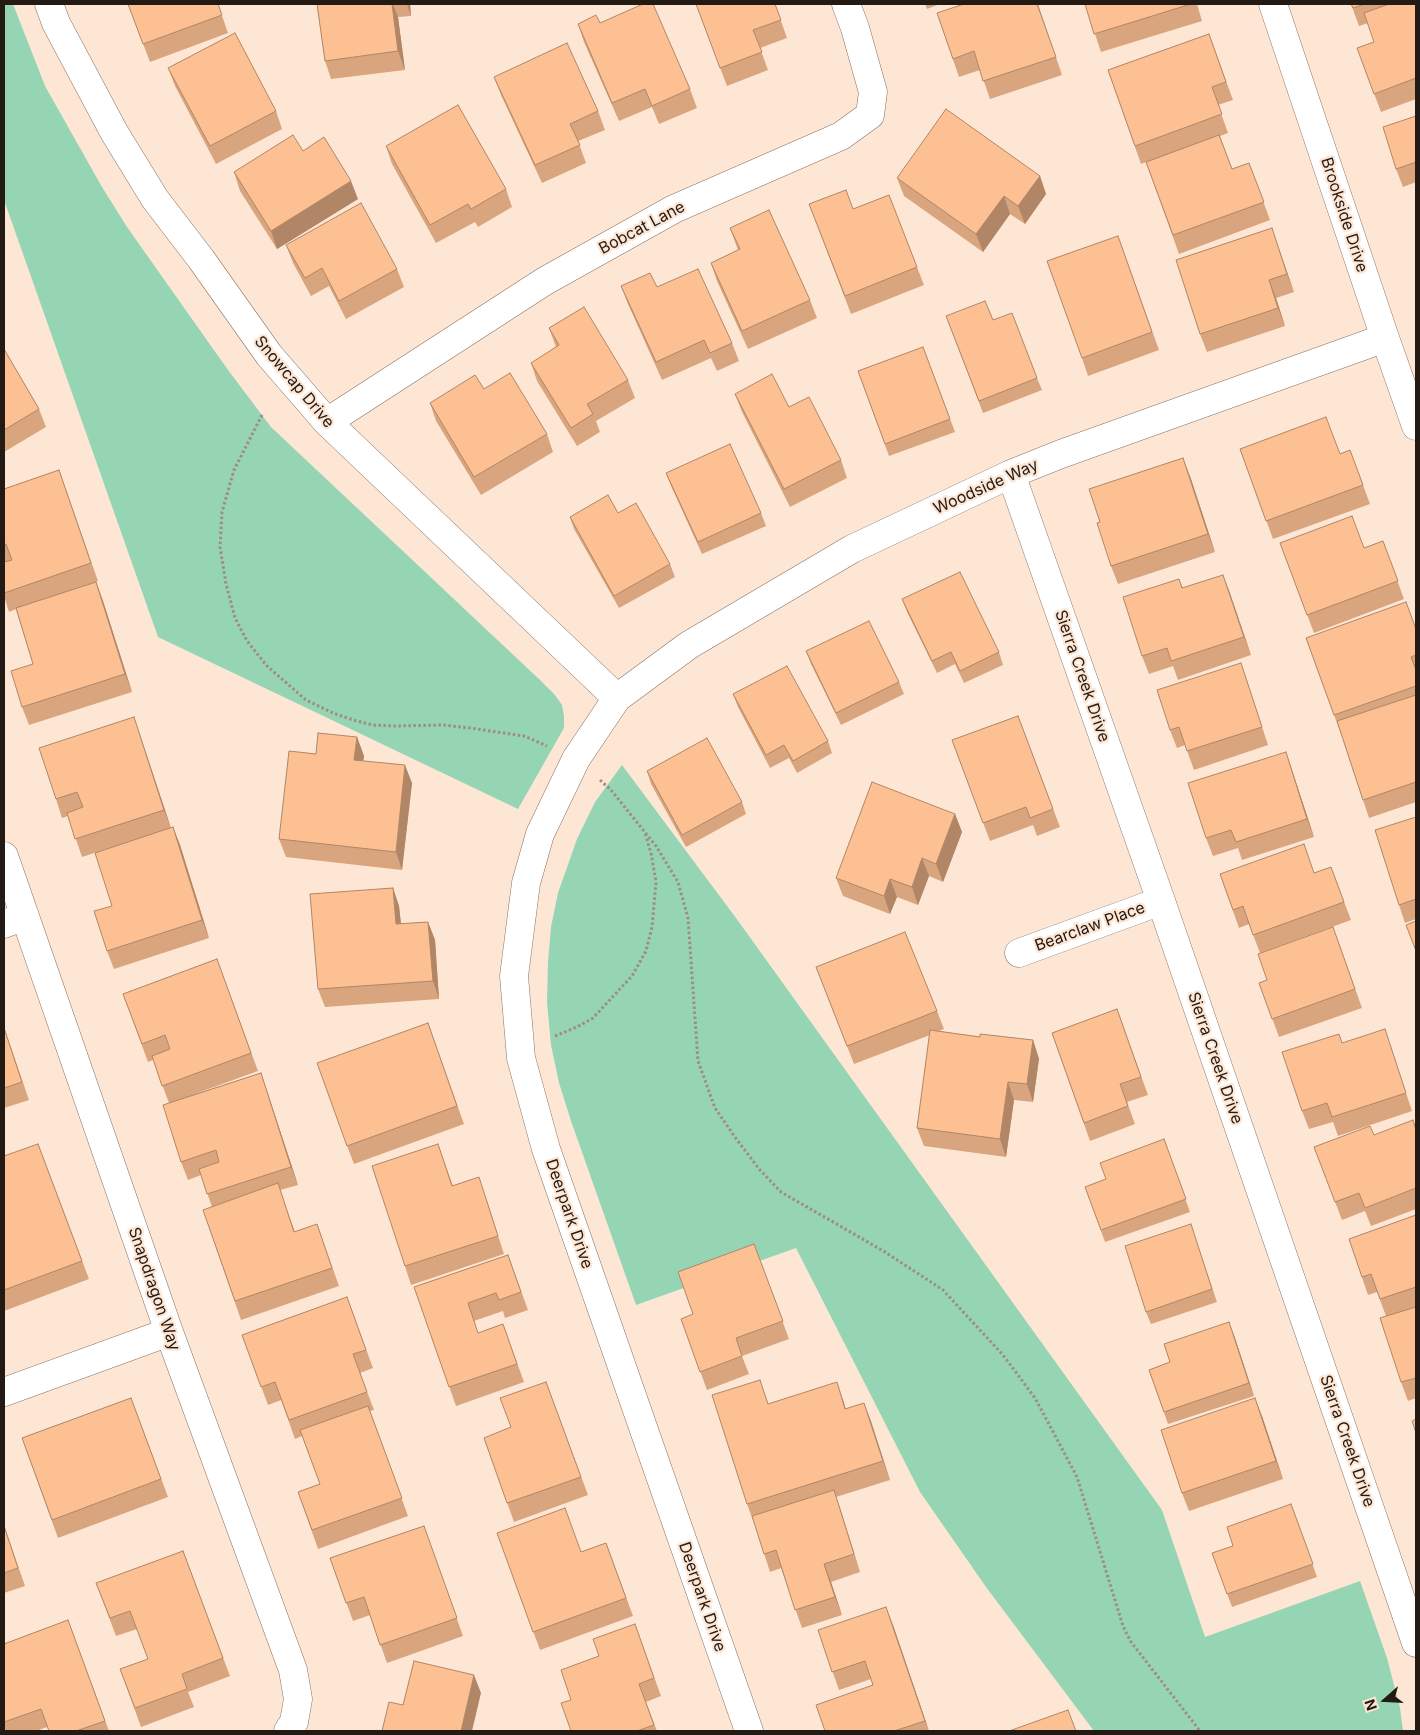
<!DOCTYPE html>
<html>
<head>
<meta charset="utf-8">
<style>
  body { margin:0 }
  #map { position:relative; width:1420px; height:1735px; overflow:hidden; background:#fee6d5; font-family:Inter,sans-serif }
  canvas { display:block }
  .frame { position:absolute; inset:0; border:5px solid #231a14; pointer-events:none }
  .north { position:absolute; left:1360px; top:1675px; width:50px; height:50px; -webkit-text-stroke:4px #fee6d5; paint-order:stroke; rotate:251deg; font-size:14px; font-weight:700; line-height:20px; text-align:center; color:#231a14 }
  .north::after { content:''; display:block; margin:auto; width:18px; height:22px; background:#231a14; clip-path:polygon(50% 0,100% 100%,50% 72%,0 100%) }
</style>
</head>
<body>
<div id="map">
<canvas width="1420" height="1735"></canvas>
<div class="frame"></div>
<div class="north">N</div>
</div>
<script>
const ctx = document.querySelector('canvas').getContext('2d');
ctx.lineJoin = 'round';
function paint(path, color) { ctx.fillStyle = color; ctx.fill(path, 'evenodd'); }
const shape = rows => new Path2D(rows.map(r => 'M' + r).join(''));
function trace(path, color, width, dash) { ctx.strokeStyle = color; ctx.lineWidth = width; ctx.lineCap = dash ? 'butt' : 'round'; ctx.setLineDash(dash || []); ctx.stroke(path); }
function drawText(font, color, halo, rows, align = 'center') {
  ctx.font = font + ' Inter,sans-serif'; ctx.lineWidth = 4.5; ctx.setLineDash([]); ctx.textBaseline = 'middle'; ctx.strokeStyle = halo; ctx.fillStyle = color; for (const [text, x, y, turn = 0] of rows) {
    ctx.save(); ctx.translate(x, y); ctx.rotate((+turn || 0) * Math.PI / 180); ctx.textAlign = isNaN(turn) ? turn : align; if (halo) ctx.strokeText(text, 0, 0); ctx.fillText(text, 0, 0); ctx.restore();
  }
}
paint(shape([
  [4,4,13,4,45,86,102,187,127,227,228,370,271,427,540,680,555,695,562,705,564,716,564,728,518,809,158,637,4,200],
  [622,765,736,918,1162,1510,1205,1637,1360,1581,1387,1658,1400,1708,1403,1731,1094,1731,986,1587,920,1492,796,1248,636,1305,571,1121,559,1083,551,1045,547,1002,548,962,551,927,558,893,577,839,595,802]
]), '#96d5b3');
const street = shape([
  [49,4,56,23,114,132,155,199,201,259,269,355,327,422,617,698],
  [1273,4,1385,338,1416,426],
  [327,422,545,281,674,209,841,136,870,115,873,92,855,28,846,4],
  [1011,474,1161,901,1416,1643],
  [4,856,169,1332,293,1670,298,1699,294,1722,288,1731],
  [4,924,25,916],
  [1019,953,1161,901],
  [4,1392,169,1332],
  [749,1731,546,1149,521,1058,514,976,526,883,540,834,576,759,617,698,689,645,852,549,1011,474,1061,454,1385,338]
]);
trace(street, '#877263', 29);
trace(shape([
  [262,415,234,470,222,512,220,547,226,584,235,618,247,641,267,666,306,700,333,713,353,720,373,725,394,726,443,725,470,728,524,736,547,746],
  [600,780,611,790,656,846,678,882,688,918,698,1061,715,1108,737,1140,760,1170,781,1192,885,1252,943,1290,1003,1355,1035,1398,1077,1477,1123,1626,1131,1642,1200,1731],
  [555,1036,577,1027,593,1018,632,976,646,951,652,927,656,882,651,853,645,833]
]), '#9e8d81', 3, [2.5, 2.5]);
trace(street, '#fff', 28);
paint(shape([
  [128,4,218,4,228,33,150,62],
  [317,4,410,4,411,16,398,17,405,70,331,79,325,61],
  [696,4,775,4,787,38,760,48,768,70,727,86],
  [925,4,940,4,927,9],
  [1038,4,1062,75,990,99,980,70,959,77,937,13],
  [1085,4,1197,4,1202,21,1101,52],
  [1351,4,1416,4,1416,99,1381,112,1357,48,1374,42,1368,23,1359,26],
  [600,23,690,89,697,108,659,124,652,107,619,121,584,42,578,24],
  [1209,34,1233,100,1218,105,1228,133,1220,136,1232,169,1249,163,1270,220,1179,254,1146,162,1141,164,1108,70],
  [168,68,276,111,282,129,216,164,175,86],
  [494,77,598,111,605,130,578,141,586,163,542,183,501,95],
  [1416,116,1416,182,1403,187,1396,169],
  [386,146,506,189,512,207,478,227,475,222,436,243,392,164],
  [303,151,358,199,277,249,240,191,234,172],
  [1040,176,1046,194,1025,224,1010,214,983,252,904,196,897,178],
  [809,204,853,209,917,267,924,285,851,314],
  [730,228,810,300,817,318,748,349,717,281,711,263,738,250],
  [1118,236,1159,350,1088,376,1082,358],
  [286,245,397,269,404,287,346,319,329,286,311,296,293,263],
  [1278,246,1294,292,1276,298,1285,326,1207,352,1200,334],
  [621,286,657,287,732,343,739,361,717,371,711,358,662,380,628,304],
  [946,316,993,320,1037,378,1042,390,983,413],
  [549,328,628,380,635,398,596,421,600,432,577,446,537,381,531,363,556,347],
  [923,347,955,432,889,456,858,371],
  [4,349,39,409,46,427,4,452],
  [484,389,547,434,553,452,481,495,436,421,430,403],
  [735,394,789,407,841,460,847,478,790,507,742,412],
  [1240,449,1340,454,1350,450,1370,504,1273,539],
  [59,470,98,581,55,596,96,582,103,601,132,692,29,725,22,707,33,664,16,609,9,612,4,596,4,489],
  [666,473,761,513,766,526,702,554,671,486],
  [1190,476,1215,552,1118,584,1111,566,1100,522],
  [618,513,670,564,675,577,619,608,574,529,570,517],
  [1383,541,1404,599,1314,633,1280,543,1364,548],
  [1223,575,1251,655,1178,680,1173,666,1149,674,1142,656,1179,579,1183,588],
  [902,599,999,652,1003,665,964,683,955,664,937,673,907,612],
  [1416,629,1416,802,1369,818,1341,734,1306,638],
  [806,651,899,682,904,694,841,725,811,664],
  [1247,681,1268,745,1194,770,1185,745,1177,748,1170,730],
  [733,694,828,741,832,753,797,773,789,758,770,768,738,707],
  [1018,716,1060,827,1037,836,1033,825,990,841,952,740],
  [134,717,171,828,82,857,68,816,62,818,56,799],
  [357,737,364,756,363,761,412,783,402,870,286,857,279,839,316,754],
  [1286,752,1292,770,1314,837,1242,860,1238,848,1213,856,1206,838],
  [647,771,742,802,746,814,686,847,651,784],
  [955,814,962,832,943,882,929,876,918,905,897,897,890,914,843,896,836,878],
  [1416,817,1416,919,1405,923,1399,905],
  [173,827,180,845,209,938,114,969,107,951,112,906],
  [1331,867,1351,920,1260,953,1249,924,1239,928,1220,874,1314,873],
  [393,888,399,906,401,924,428,922,435,940,439,999,325,1007,318,989],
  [1333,927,1362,1008,1279,1037,1259,983,1267,980],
  [217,959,258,1071,192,1095,261,1073,298,1185,280,1190,295,1232,317,1224,339,1286,241,1320,203,1210,212,1207,201,1175,188,1180,181,1162,169,1103,153,1060,148,1062,123,994],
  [816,967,937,1011,944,1029,939,1031,980,1037,1033,1040,1039,1059,1033,1102,1014,1100,1006,1157,924,1146,917,1128,930,1035,854,1064],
  [1117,1009,1148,1095,1127,1102,1135,1124,1090,1141,1052,1033],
  [428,1023,464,1124,354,1164,347,1146],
  [4,1027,29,1100,4,1108],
  [1343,1043,1391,1047,1412,1111,1338,1136,1333,1122,1309,1129,1302,1111],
  [1416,1130,1416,1209,1371,1226,1365,1211,1342,1220,1314,1147,1374,1135],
  [1164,1139,1190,1212,1105,1242,1085,1187,1106,1179],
  [38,1144,89,1279,4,1311,4,1156],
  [438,1144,453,1186,485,1195,504,1254,411,1285,405,1266],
  [1416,1215,1416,1398,1408,1401,1401,1382,1386,1316,1377,1292,1368,1295,1349,1239],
  [1195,1237,1217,1302,1151,1324,1146,1312],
  [754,1244,789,1339,742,1356,749,1374,707,1390,681,1319,693,1314],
  [508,1255,528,1310,505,1318,503,1311,474,1321,478,1333,503,1324,524,1382,456,1406,414,1287],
  [347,1297,373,1368,360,1373,374,1410,370,1411,408,1516,318,1549,298,1492,320,1484,302,1436,295,1439,281,1400,268,1405,242,1335],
  [1234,1335,1254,1396,1168,1424,1149,1370,1170,1362],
  [546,1382,588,1495,514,1522,484,1438,511,1427],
  [131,1398,168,1497,58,1538,22,1438],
  [843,1400,846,1409,864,1403,890,1480,836,1497,860,1572,831,1582,842,1615,802,1628,781,1568,770,1572,754,1522,754,1523,747,1504,769,1404],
  [1262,1416,1283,1479,1189,1511,1182,1493],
  [1291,1504,1317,1577,1232,1607,1212,1553,1233,1546],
  [4,1525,25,1586,4,1593],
  [424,1526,463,1636,387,1663,370,1615,353,1621,330,1558],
  [497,1533,581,1552,606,1543,633,1616,540,1650],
  [183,1551,230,1676,188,1692,194,1707,141,1727,120,1669,148,1659,137,1629,116,1636,96,1583],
  [68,1620,109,1731,49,1731,47,1727,36,1731,4,1731,4,1644],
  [635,1624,661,1696,646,1702,657,1731,571,1731,571,1700,599,1656],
  [893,1625,929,1731,825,1731,873,1685,871,1679,839,1690,818,1630]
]), '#d9a57e');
paint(shape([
  [392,4,393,4,398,17,405,70,398,51],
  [407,4,410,4,411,16],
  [1040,176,1046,194,1025,224,1018,206],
  [351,181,358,199,277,249,271,231],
  [1004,196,1010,214,983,252,976,234],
  [1272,228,1278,246,1294,292,1287,274],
  [1269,280,1276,298,1285,326,1278,308],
  [1183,458,1190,476,1215,552,1208,534],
  [1223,575,1230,593,1251,655,1244,637],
  [96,582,103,601,132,692,125,674],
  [134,717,171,828,164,810],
  [357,737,364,756,361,778,354,760],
  [1286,752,1292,770,1314,837,1307,819],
  [405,765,412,783,402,870,396,852],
  [955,814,962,832,943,882,936,864],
  [173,827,180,845,209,938,202,920],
  [922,858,929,876,918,905,912,887],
  [890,879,897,897,890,914,884,896],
  [393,888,399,906,403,942,396,924],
  [428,922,435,940,439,999,433,981],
  [1033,1040,1039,1059,1033,1102,1027,1084],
  [261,1073,267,1091,298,1185,291,1167],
  [1008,1082,1014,1100,1006,1157,1000,1139],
  [1229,1322,1234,1335,1254,1396,1249,1383],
  [837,1382,843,1400,851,1427,845,1409],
  [1255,1398,1262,1416,1283,1479,1276,1461],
  [864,1403,871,1421,890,1480,883,1461],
  [834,1490,840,1508,860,1572,854,1554],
  [824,1564,831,1582,842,1615,835,1597],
  [886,1607,893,1625,929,1731,925,1721],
  [474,1675,481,1693,472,1731,461,1731]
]), '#b08667');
const building = shape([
  [128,4,218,4,222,15,143,44,128,4],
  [317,4,392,4,398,51,325,61,317,4],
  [643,4,653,4,690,89,652,106,645,89,612,103,578,24,596,15,600,23,643,4],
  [696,4,775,4,781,20,753,30,762,52,720,68,696,4],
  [964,4,1037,4,1056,57,983,81,974,51,953,59,937,13,964,4],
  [1085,4,1191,4,1094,34,1085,4],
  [1351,4,1365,4,1353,8,1351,4],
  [1389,4,1416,4,1416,78,1374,94,1357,48,1374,42,1364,13,1389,4],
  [235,33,276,111,210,146,168,68,235,33],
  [1209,34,1226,82,1212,87,1222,114,1135,146,1108,70,1209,34],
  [567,43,598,111,570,124,580,145,535,165,494,77,567,43],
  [458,105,506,189,471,209,468,204,430,225,386,146,458,105],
  [946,109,1040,176,1018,206,1004,196,976,234,897,178,946,109],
  [1416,116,1416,162,1396,169,1383,127,1416,116],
  [293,135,303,151,324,137,351,181,271,231,234,172,293,135],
  [1219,135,1232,169,1249,163,1264,202,1173,235,1146,162,1219,135],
  [846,190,853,209,889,195,917,267,845,296,809,204,846,190],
  [361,203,397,269,339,301,322,268,305,278,286,245,361,203],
  [769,210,810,300,742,331,711,263,740,249,730,228,769,210],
  [1272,228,1287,274,1269,280,1278,308,1200,334,1176,260,1272,228],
  [1118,236,1152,332,1082,358,1047,261,1118,236],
  [698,269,732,343,710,353,704,340,656,362,621,286,650,273,657,287,698,269],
  [985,301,993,320,1012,313,1037,378,979,401,946,316,985,301],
  [584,307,628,380,587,404,593,414,571,428,531,363,559,345,549,328,584,307],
  [923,347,950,419,885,444,858,371,923,347],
  [4,349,39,409,4,430,4,349],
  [510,373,547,434,474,477,430,403,475,375,484,389,510,373],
  [772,374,789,407,809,397,841,460,784,489,735,394,772,374],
  [1326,417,1340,454,1350,450,1363,485,1266,521,1240,449,1326,417],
  [730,444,761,513,698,542,666,473,730,444],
  [1183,458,1208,534,1111,566,1097,523,1100,522,1089,489,1183,458],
  [59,470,91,563,4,593,4,562,12,560,6,544,4,545,4,489,59,470],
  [608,495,618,513,636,503,670,564,614,596,570,517,608,495],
  [1352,516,1364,548,1383,541,1398,581,1307,615,1280,543,1352,516],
  [960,572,999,652,960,671,951,652,932,661,902,599,960,572],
  [1223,575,1244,637,1171,661,1167,648,1142,656,1123,597,1179,579,1182,588,1223,575],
  [96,582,125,674,22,707,11,671,33,664,16,608,96,582],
  [1406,602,1416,629,1416,655,1411,657,1416,670,1416,686,1334,715,1306,638,1406,602],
  [869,621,899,682,836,713,806,651,869,621],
  [1241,663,1262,727,1187,751,1179,727,1170,730,1157,690,1241,663],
  [787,666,828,741,793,761,784,745,766,755,733,694,787,666],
  [1416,695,1416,782,1363,800,1337,721,1416,695],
  [1018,716,1053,809,1030,818,1026,807,983,823,952,740,1018,716],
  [134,717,164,810,75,839,67,813,83,807,77,792,56,799,39,748,134,717],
  [318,733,357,737,354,760,405,765,396,852,279,839,289,751,316,754,318,733],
  [707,738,742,802,682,835,647,771,707,738],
  [1286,752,1307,819,1236,842,1231,830,1206,838,1188,783,1286,752],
  [872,782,955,814,936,864,922,858,912,887,890,879,884,896,836,878,872,782],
  [1416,817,1416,899,1399,905,1375,830,1416,817],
  [173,827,202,920,107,951,94,911,112,906,95,853,173,827],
  [1304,844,1314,873,1331,867,1344,902,1253,935,1243,906,1233,910,1220,874,1304,844],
  [393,888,396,924,428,922,433,981,318,989,310,894,393,888],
  [1416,921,1416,951,1406,925,1416,921],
  [1333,927,1355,989,1272,1019,1259,983,1267,980,1258,954,1333,927],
  [905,932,937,1011,847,1046,816,967,905,932],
  [217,959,251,1053,162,1086,152,1056,170,1049,165,1035,142,1044,123,994,217,959],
  [1117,1009,1141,1077,1120,1084,1128,1106,1084,1123,1052,1033,1117,1009],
  [428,1023,457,1106,347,1146,317,1063,428,1023],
  [4,1028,22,1082,4,1088,4,1028],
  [1385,1029,1406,1093,1332,1117,1327,1103,1302,1111,1282,1052,1339,1034,1342,1043,1385,1029],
  [930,1030,980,1037,980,1034,1033,1040,1027,1084,1008,1082,1000,1139,917,1128,930,1030],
  [261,1073,291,1167,207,1194,199,1169,219,1162,216,1150,181,1162,163,1105,261,1073],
  [1413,1120,1416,1130,1416,1188,1365,1208,1359,1193,1335,1202,1314,1147,1370,1126,1374,1135,1413,1120],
  [1164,1139,1186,1199,1101,1230,1085,1187,1106,1179,1100,1163,1164,1139],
  [38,1144,82,1261,4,1290,4,1156,38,1144],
  [438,1144,452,1186,479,1177,498,1236,405,1266,372,1166,438,1144],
  [278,1183,294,1232,317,1224,332,1268,235,1301,203,1210,278,1183],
  [1416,1215,1416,1287,1380,1299,1371,1274,1362,1277,1349,1239,1416,1215],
  [1191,1224,1212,1289,1146,1312,1125,1246,1191,1224],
  [754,1244,783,1321,736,1338,742,1356,700,1372,681,1319,693,1314,678,1272,754,1244],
  [508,1255,521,1292,499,1300,496,1293,468,1303,478,1333,503,1324,517,1364,449,1387,414,1287,508,1255],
  [347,1297,366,1350,353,1354,367,1392,289,1420,275,1382,261,1387,242,1335,347,1297],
  [1416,1307,1416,1378,1401,1382,1380,1318,1416,1307],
  [1229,1322,1249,1383,1164,1412,1149,1370,1170,1362,1164,1344,1229,1322],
  [760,1380,768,1404,837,1382,845,1409,864,1403,883,1461,747,1504,712,1395,760,1380],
  [546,1382,581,1477,507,1503,484,1438,511,1427,500,1398,546,1382],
  [131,1398,161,1479,52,1520,22,1438,131,1398],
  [1255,1398,1276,1461,1182,1493,1161,1430,1255,1398],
  [368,1406,402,1498,312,1530,298,1492,320,1484,300,1430,368,1406],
  [1416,1419,1416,1433,1412,1421,1416,1419],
  [834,1490,854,1554,824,1564,835,1597,795,1610,776,1550,764,1554,752,1516,834,1490],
  [1291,1504,1313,1564,1227,1594,1212,1553,1233,1546,1227,1527,1291,1504],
  [565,1508,581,1552,606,1543,626,1598,533,1632,497,1533,565,1508],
  [4,1526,18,1568,4,1573,4,1526],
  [424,1526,457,1618,380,1645,364,1597,346,1603,330,1558,424,1526],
  [183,1551,223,1658,182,1674,187,1689,135,1708,120,1669,148,1659,130,1611,110,1618,96,1583,183,1551],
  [886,1607,925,1721,894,1731,825,1731,816,1705,873,1685,865,1661,832,1672,818,1630,886,1607],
  [68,1620,105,1721,76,1731,49,1731,41,1709,4,1722,4,1644,68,1620],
  [635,1624,654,1678,639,1684,654,1725,637,1731,571,1731,561,1703,571,1700,561,1670,599,1656,593,1639,635,1624],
  [414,1661,474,1675,461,1731,382,1731,389,1702,403,1705,414,1661],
  [1068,1710,1076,1731,1009,1731,1068,1710]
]);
paint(building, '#fcc093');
trace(building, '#b08667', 1);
drawText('16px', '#231a14', '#fee6d5', [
  ["Brookside Drive",1344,215,72],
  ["Bobcat Lane",642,228,-28],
  ["Snowcap Drive",294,382,50],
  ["Woodside Way",986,487,-24],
  ["Sierra Creek Drive",1082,676,71],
  ["Bearclaw Place",1090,927,-20],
  ["Sierra Creek Drive",1215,1058,71],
  ["Deerpark Drive",569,1214,71],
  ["Snapdragon Way",154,1289,71],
  ["Sierra Creek Drive",1347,1441,71],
  ["Deerpark Drive",702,1597,71]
]);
</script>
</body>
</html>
